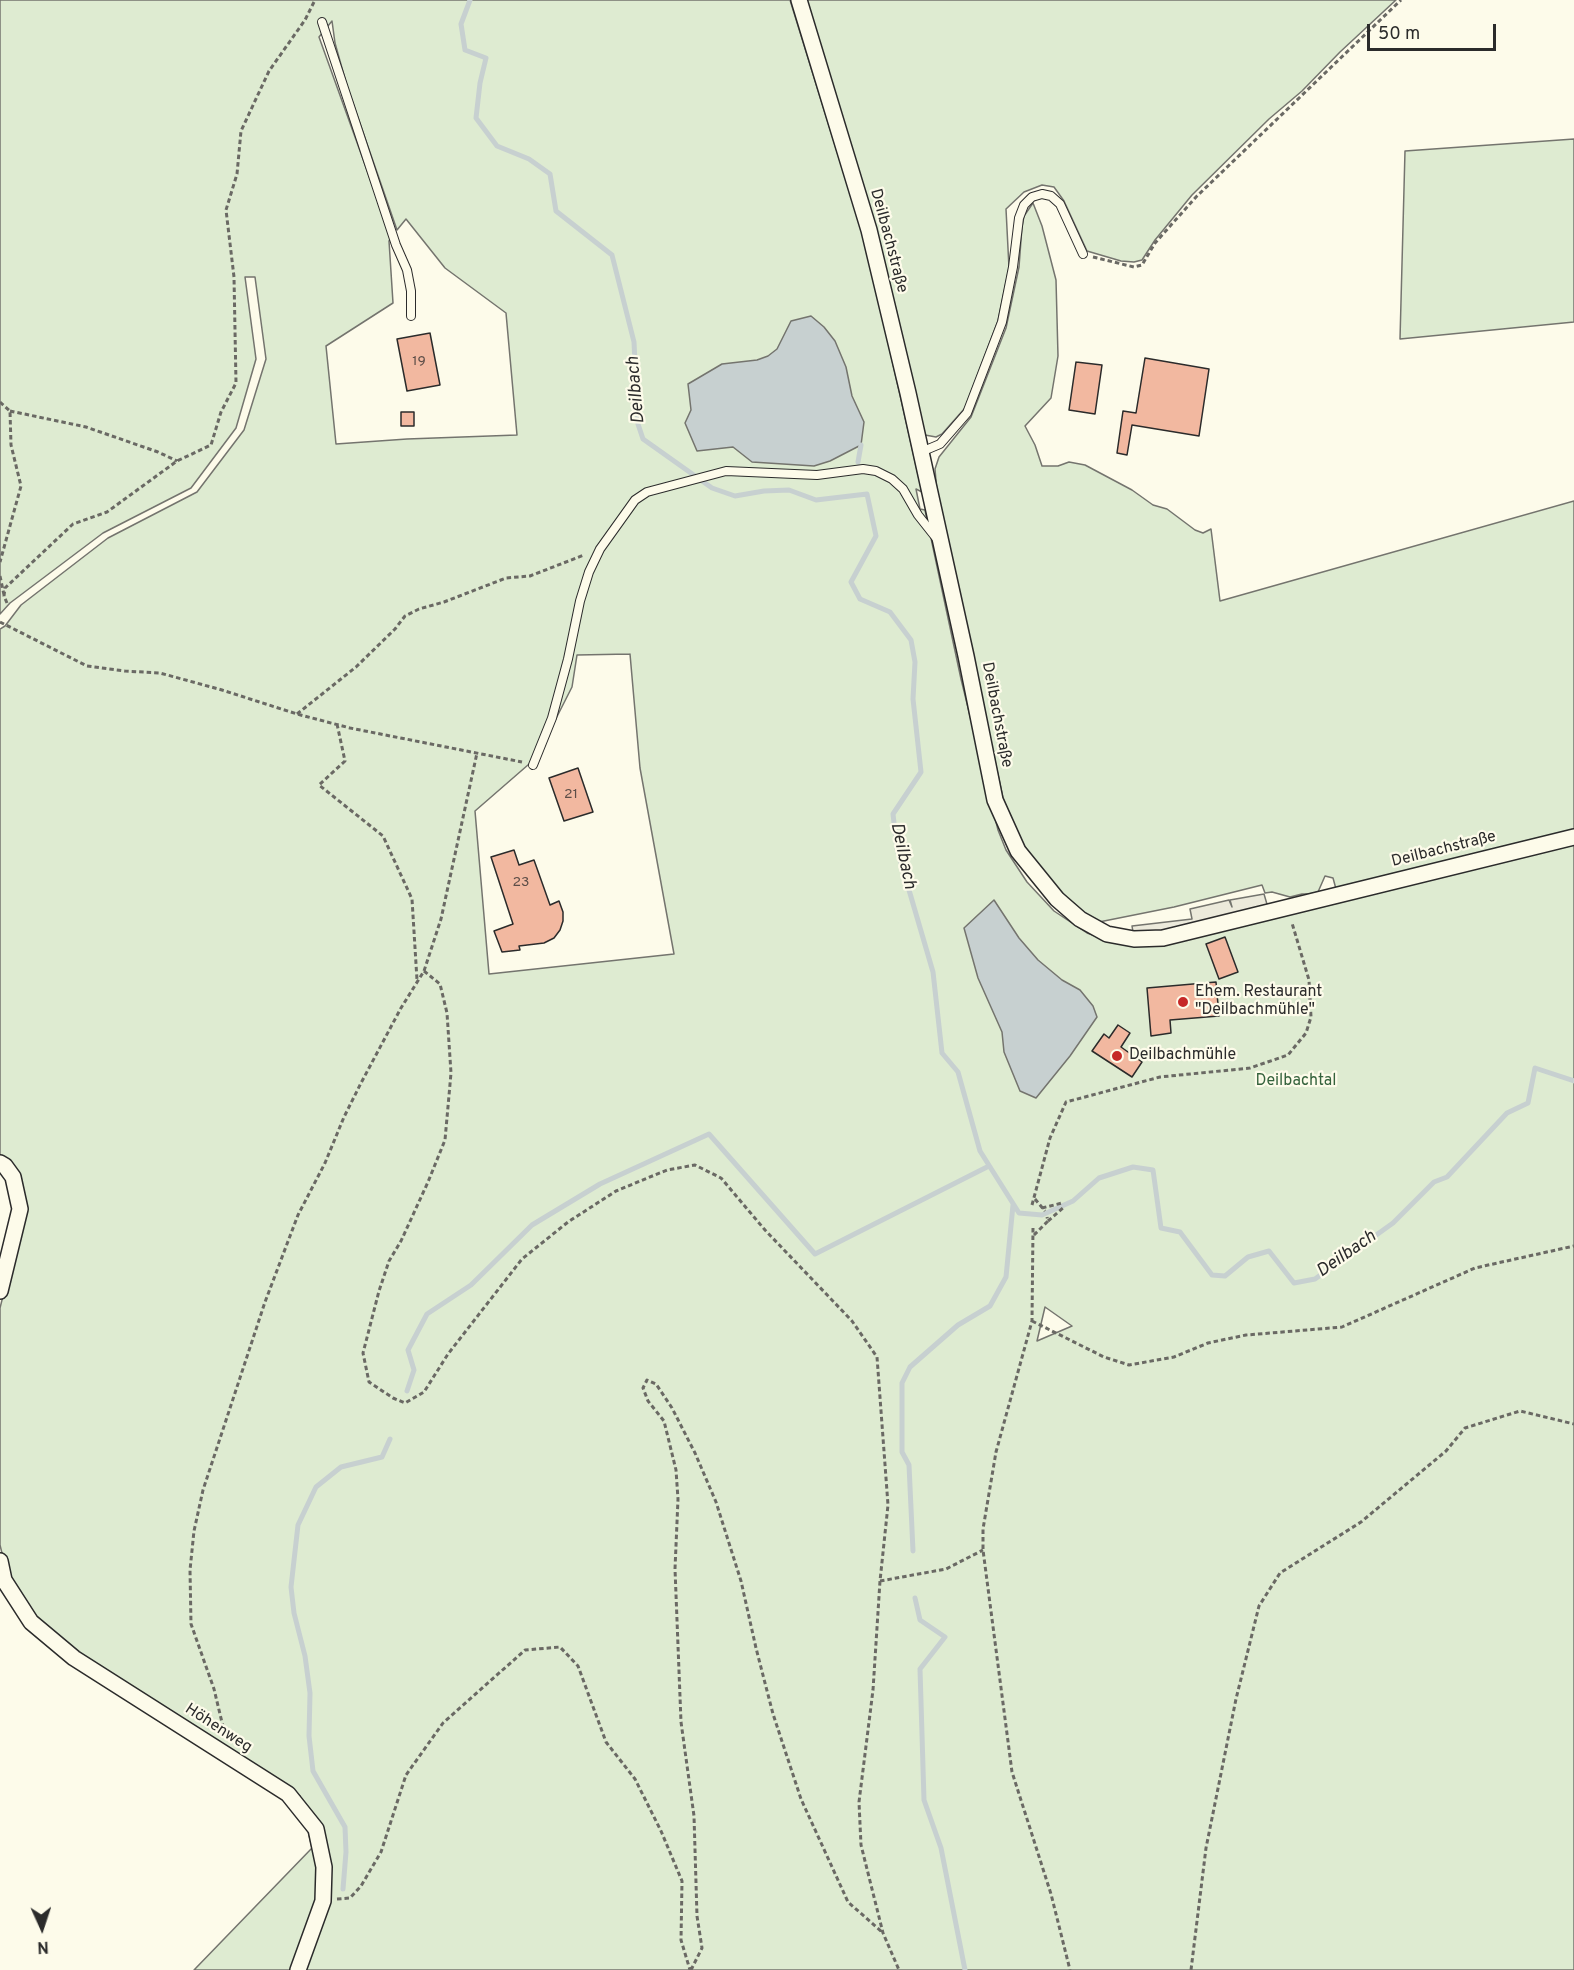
<!DOCTYPE html>
<html>
<head>
<meta charset="utf-8">
<style>
  body { margin:0 }
  #map { position:relative; width:1574px; height:1970px; overflow:hidden; background:#fdfbea; font-family:Overpass,sans-serif }
  canvas { display:block }
  .north { position:absolute; left:12px; top:1898px; width:60px; height:60px; -webkit-text-stroke:4px #fdfbea; paint-order:stroke; rotate:177deg; font-size:16px; font-weight:700; line-height:24px; text-align:center; color:#2b2b2b }
  .north::after { content:''; display:block; margin:auto; width:21px; height:27px; background:#2b2b2b; clip-path:polygon(50% 0,100% 100%,50% 72%,0 100%) }
  .scale { position:absolute; left:1367px; top:24px; width:129px; height:27px; box-sizing:border-box; border:3px solid #2b2b2b; border-top:0; padding-left:8px; font-size:18px; line-height:21px; white-space:nowrap; color:#2b2b2b; -webkit-text-stroke:4px #fdfbea; paint-order:stroke }
</style>
</head>
<body>
<div id="map">
<canvas width="1574" height="1970"></canvas>
<div class="north">N</div>
<div class="scale">50 m</div>
</div>
<script>
const ctx = document.querySelector('canvas').getContext('2d');
ctx.lineJoin = 'round';
function paint(path, color) { ctx.fillStyle = color; ctx.fill(path, 'evenodd'); }
const shape = rows => new Path2D(rows.map(r => 'M' + r).join(''));
function trace(path, color, width, dash) { ctx.strokeStyle = color; ctx.lineWidth = width; ctx.lineCap = dash ? 'butt' : 'round'; ctx.setLineDash(dash || []); ctx.stroke(path); }
function drawText(font, color, halo, rows, align = 'center') {
  ctx.font = font + ' Overpass,sans-serif'; ctx.lineWidth = 4.5; ctx.setLineDash([]); ctx.textBaseline = 'middle'; ctx.strokeStyle = halo; ctx.fillStyle = color; for (const [text, x, y, turn = 0] of rows) {
    ctx.save(); ctx.translate(x, y); ctx.rotate((+turn || 0) * Math.PI / 180); ctx.textAlign = isNaN(turn) ? turn : align; if (halo) ctx.strokeText(text, 0, 0); ctx.fillText(text, 0, 0); ctx.restore();
  }
}
const green = shape([
  [0,0,790,0,866,245,922,492,916,489,920,509,925,510,961,679,998,830,1006,850,1027,882,1054,911,1087,933,1104,939,1574,844,1574,1970,194,1970,312,1848,300,1796,77,1656,34,1620,8,1578,0,1545,0,1308,26,1203,0,1156,0,629,5,626,21,605,108,538,197,492,244,430,266,359,255,277,245,277,256,359,236,428,191,488,103,533,10,603,0,614,0,0],
  [332,21,335,43,347,86,397,230,406,219,445,268,506,313,517,435,407,439,336,444,326,346,393,303,389,241,391,237,319,37,332,21],
  [630,654,640,768,674,954,489,974,475,811,536,758,572,687,577,655,630,654],
  [1045,1307,1072,1326,1037,1341,1045,1307],
  [806,0,1396,0,1340,52,1302,91,1269,119,1192,195,1155,240,1142,260,1134,262,1121,261,1087,251,1064,201,1054,187,1042,185,1024,192,1006,209,1009,268,998,321,965,408,942,434,936,437,925,435,921,429,896,309,806,0],
  [1574,139,1574,322,1400,339,1405,151,1574,139],
  [1033,203,1042,226,1056,280,1058,356,1051,398,1025,426,1035,445,1042,466,1058,466,1069,462,1085,465,1132,490,1153,505,1167,509,1195,530,1203,533,1211,529,1220,601,1574,501,1574,831,1336,889,1333,878,1325,876,1318,892,1309,894,1302,894,1290,897,1272,892,1265,893,1262,885,1174,907,1099,922,1087,916,1071,904,1058,890,1018,838,1003,798,937,493,935,469,939,457,971,417,1006,328,1019,267,1022,227,1024,216,1033,203]
]);
paint(green, '#deebd1');
trace(green, '#74746e', 1.5);
const parking = shape([
  [1264,894,1269,911,1134,938,1132,926,1192,919,1190,909,1229,900,1232,907,1230,900,1264,894]
]);
paint(parking, '#eceadb');
trace(parking, '#74746e', 1.5);
const water = shape([
  [811,316,824,327,835,341,846,367,852,396,864,422,861,445,830,461,814,466,752,462,733,447,697,451,685,423,691,410,688,384,722,364,757,360,768,356,777,349,791,321,811,316],
  [994,900,1019,938,1038,960,1062,980,1080,990,1093,1006,1097,1017,1070,1056,1036,1098,1020,1091,1004,1052,1002,1032,978,978,964,928,994,900]
]);
paint(water, '#c7d0d0');
trace(water, '#74746e', 1.5);
trace(shape([
  [470,0,461,24,465,50,486,58,480,83,476,118,497,146,529,159,550,174,556,211,612,255,634,342,638,424,643,439,712,488,735,496,764,491,789,490,816,500,867,494,876,536,851,582,860,599,890,612,911,640,915,662,913,699,921,772,893,814,897,849,933,972,942,1053,958,1072,980,1151,1019,1213,1042,1215,1073,1201,1099,1178,1133,1167,1153,1170,1161,1228,1180,1232,1212,1275,1225,1276,1248,1257,1269,1251,1294,1283,1315,1279,1393,1223,1434,1182,1447,1177,1507,1113,1528,1103,1535,1068,1574,1081],
  [858,462,861,445],
  [407,1391,414,1370,408,1350,427,1314,471,1285,532,1225,600,1184,709,1134,815,1254,989,1166],
  [913,1551,909,1465,902,1452,902,1383,910,1367,958,1325,990,1306,1006,1277,1013,1205],
  [915,1598,920,1620,945,1637,920,1669,924,1800,941,1848,965,1970],
  [343,1889,346,1852,345,1827,313,1771,309,1736,310,1693,305,1656,294,1613,291,1587,298,1525,316,1487,341,1467,382,1457,390,1439]
]), '#c7d0d0', 5);
const building = shape([
  [430,333,440,385,407,391,397,339,430,333],
  [1145,358,1209,369,1199,436,1132,425,1127,455,1117,453,1123,411,1136,413,1145,358],
  [1076,362,1102,365,1095,414,1069,410,1076,362],
  [401,412,414,412,414,426,401,426,401,412],
  [578,768,593,812,564,821,549,778,578,768],
  [514,850,519,865,534,860,550,905,559,901,563,912,563,921,560,930,554,938,544,943,519,946,520,950,502,952,494,931,513,924,491,857,514,850],
  [1225,937,1238,972,1219,979,1206,944,1225,937],
  [1216,982,1219,1016,1170,1020,1171,1033,1151,1036,1147,988,1216,982],
  [1118,1025,1130,1033,1121,1047,1142,1062,1132,1077,1092,1051,1104,1034,1109,1038,1118,1025]
]);
paint(building, '#f2b8a0');
trace(building, '#2b2b2b', 1.5);
const lane = shape([
  [322,22,396,245,407,270,411,291,411,316],
  [921,452,940,444,967,413,1002,322,1013,267,1019,218,1024,205,1032,197,1042,194,1051,196,1060,204,1083,254],
  [533,765,552,718,568,659,580,601,589,572,600,549,635,500,647,492,726,471,817,475,863,469,876,471,892,479,903,489,918,515,937,539]
]);
const street = shape([
  [799,0,869,230,908,393,966,656,995,800,1018,851,1057,899,1080,919,1107,934,1134,939,1163,938,1574,837],
  [0,1163,5,1166,13,1177,20,1209,0,1291],
  [0,1561,4,1580,31,1622,74,1658,288,1794,316,1829,324,1867,323,1901,298,1970]
]);
trace(lane, '#2b2b2b', 10);
trace(street, '#2b2b2b', 18);
trace(shape([
  [1093,257,1134,267,1142,265,1155,243,1196,197,1401,0],
  [0,402,10,411,11,445,21,486,0,562],
  [10,411,86,427,158,452,177,461],
  [0,576,4,595],
  [7,603,4,596,5,588,73,524,107,512,177,461,211,445,221,412,236,383,234,277,226,210,237,174,241,131,269,71,305,20,315,0],
  [0,622,87,666,125,671,160,673,222,690,297,714,350,728,522,762],
  [297,714,356,667,395,629,405,616,419,609,444,602,506,578,530,576,584,555],
  [337,724,345,761,319,785,383,836,412,899,417,980],
  [424,971,440,984,447,1013,451,1073,445,1140,428,1182,401,1241,389,1261,379,1291,363,1353,369,1382,393,1398,405,1403,424,1392,448,1354,522,1259,568,1222,616,1191,667,1170,695,1165,721,1178,765,1230,852,1321,877,1357,888,1505,880,1581,873,1690,859,1802,861,1845,883,1933,899,1970],
  [1035,1199,1045,1211],
  [1032,1205,1050,1138,1066,1102,1160,1077,1250,1068,1288,1055,1306,1033,1311,1017,1309,980,1292,923],
  [1042,1208,1062,1203],
  [1048,1221,1063,1208],
  [1033,1228,1032,1321,996,1452,983,1529,983,1550,1012,1772,1051,1894,1070,1970],
  [1034,1235,1048,1221,1047,1217],
  [1032,1321,1104,1357,1129,1365,1174,1357,1208,1343,1246,1335,1342,1327,1475,1268,1574,1246],
  [880,1581,946,1569,983,1550],
  [225,1735,214,1689,191,1624,190,1570,194,1531,203,1490,265,1302,298,1215,325,1163,344,1117,361,1083,401,1008,424,971,441,919,477,753],
  [337,1899,350,1898,361,1886,381,1852,406,1775,443,1723,525,1650,560,1647,578,1666,606,1742,635,1779,661,1831,682,1881,681,1940,690,1970],
  [691,1970,702,1948,697,1916,694,1816,681,1722,675,1569,678,1499,676,1470,664,1421,648,1401,643,1388,647,1380,656,1384,672,1408,695,1453,716,1502,741,1581,756,1648,773,1714,801,1799,848,1902,882,1932],
  [1191,1970,1206,1848,1236,1699,1259,1606,1280,1573,1361,1522,1446,1451,1465,1428,1520,1411,1574,1424]
]), '#6a6964', 3, [4.5, 3]);
trace(lane, '#fdfbea', 8);
trace(street, '#fdfbea', 15);
for (const [x, y, r, color] of [
  [1183,1002,6,"#c62828"],
  [1117,1056,6,"#c62828"]
]) { const dot = new Path2D(); dot.arc(x, y, r, 0, 2 * Math.PI); ctx.fillStyle = color; ctx.fill(dot); trace(dot, '#fdfbea', 2); }
drawText('14px', '#5d4e48', null, [
  ["19",419,362],
  ["21",571,795],
  ["23",521,883]
]);
drawText('16px', '#2b2b2b', '#fdfbea', [
  ["Deilbachstraße",888,241,75],
  ["Deilbachstraße",996,715,79],
  ["Deilbachstraße",1444,850,-14],
  ["Höhenweg",218,1729,33]
]);
drawText('16px', '#2b2b2b', '#fdfbea', [
  ["Ehem. Restaurant",1195,993],
  ["\"Deilbachmühle\"",1195,1011],
  ["Deilbachmühle",1129,1056]
], 'left');
drawText('16px', '#34623c', '#fdfbea', [
  ["Deilbachtal",1296,1082]
]);
drawText('italic 18px', '#2b2b2b', '#fdfbea', [
  ["Deilbach",637,390,-95],
  ["Deilbach",902,856,78],
  ["Deilbach",1347,1255,-35]
]);
</script>
</body>
</html>
